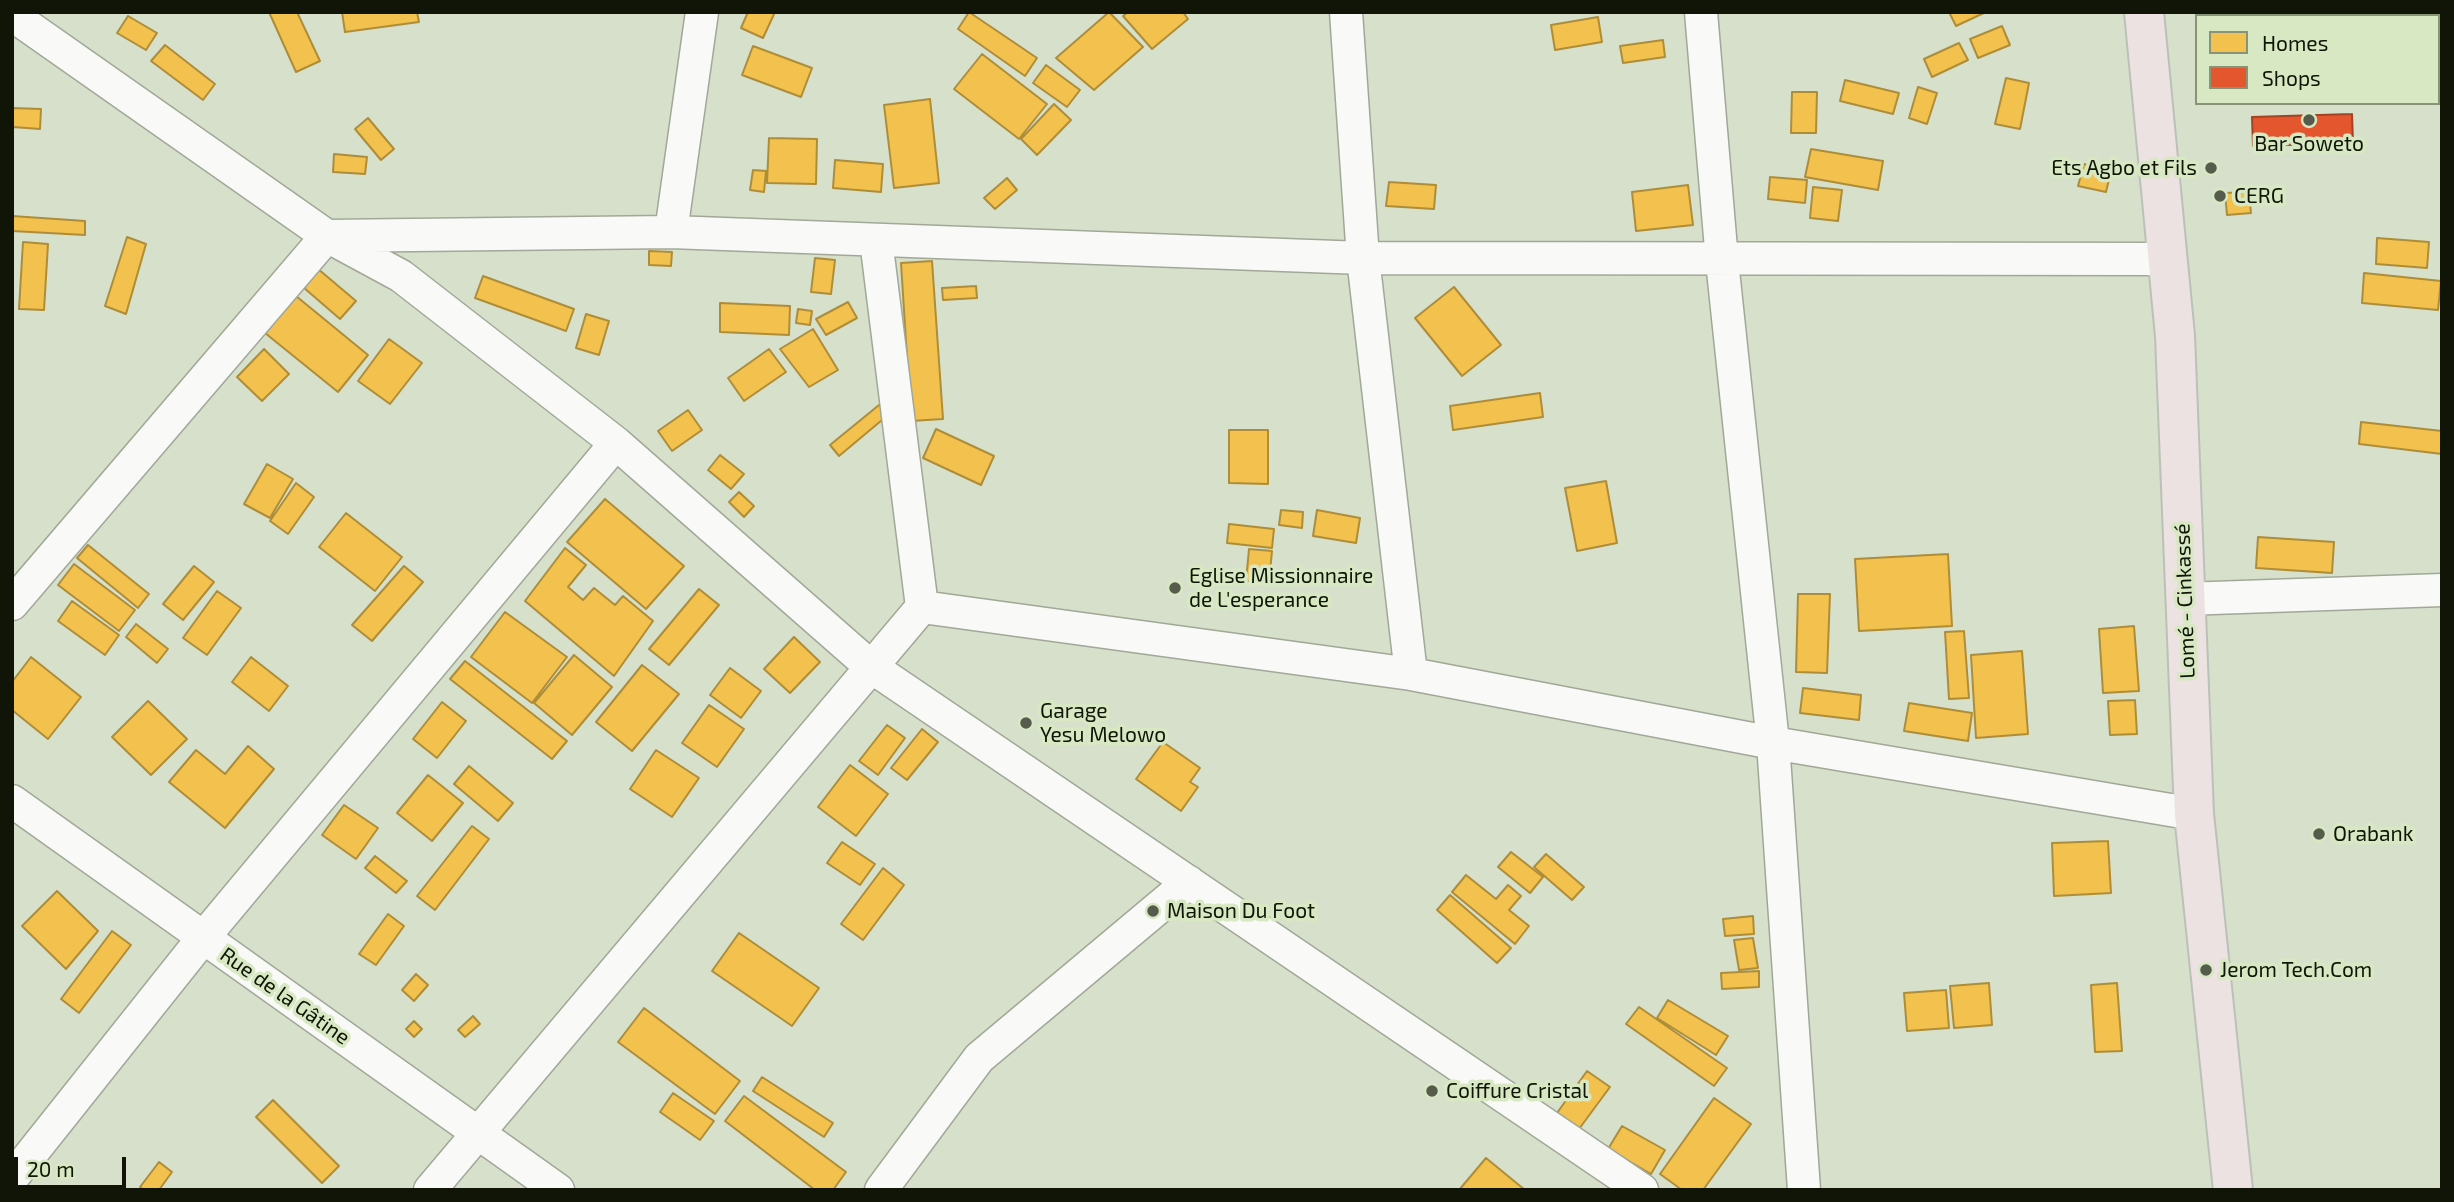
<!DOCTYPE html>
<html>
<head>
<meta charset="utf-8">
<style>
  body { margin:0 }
  #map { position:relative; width:2454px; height:1202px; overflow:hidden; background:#d6e0cb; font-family:"Exo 2",sans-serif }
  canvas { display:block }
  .frame { position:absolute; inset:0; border:14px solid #101508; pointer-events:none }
  .legend { position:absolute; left:2195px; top:14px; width:245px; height:91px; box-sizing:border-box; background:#d7e8c3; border:2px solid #879478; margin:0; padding:9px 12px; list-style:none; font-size:21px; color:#101508 }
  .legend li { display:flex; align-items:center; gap:14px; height:35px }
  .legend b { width:35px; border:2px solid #879478 }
  .scale { position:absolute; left:14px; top:1157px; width:112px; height:32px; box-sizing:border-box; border:4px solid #101508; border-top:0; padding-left:9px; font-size:21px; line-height:24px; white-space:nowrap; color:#101508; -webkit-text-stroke:5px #d7e8c3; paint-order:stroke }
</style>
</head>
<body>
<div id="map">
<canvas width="2454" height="1202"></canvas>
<div class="frame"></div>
<ul class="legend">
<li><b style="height:19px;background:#f2c14e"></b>Homes</li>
<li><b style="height:19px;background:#e4572e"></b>Shops</li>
</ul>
<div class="scale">20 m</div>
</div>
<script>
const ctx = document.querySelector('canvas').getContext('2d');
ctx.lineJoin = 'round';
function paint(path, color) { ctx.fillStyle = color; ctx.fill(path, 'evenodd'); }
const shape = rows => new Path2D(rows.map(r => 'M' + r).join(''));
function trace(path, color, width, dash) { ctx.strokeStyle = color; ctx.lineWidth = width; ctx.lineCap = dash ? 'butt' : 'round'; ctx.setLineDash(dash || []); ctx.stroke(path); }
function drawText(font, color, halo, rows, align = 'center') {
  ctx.font = font + ' "Exo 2",sans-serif'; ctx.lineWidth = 7; ctx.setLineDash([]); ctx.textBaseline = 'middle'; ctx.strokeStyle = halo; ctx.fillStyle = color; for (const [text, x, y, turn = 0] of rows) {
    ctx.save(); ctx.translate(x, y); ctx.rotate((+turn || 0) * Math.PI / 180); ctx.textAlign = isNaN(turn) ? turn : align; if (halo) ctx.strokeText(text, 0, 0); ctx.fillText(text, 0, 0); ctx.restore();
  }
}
const homes = shape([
  [269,12,297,12,320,61,296,72,269,12],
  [342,12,417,12,419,22,345,32,342,12],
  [748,12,775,12,763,38,741,28,748,12],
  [969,12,1037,58,1025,76,958,29,969,12],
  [1109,12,1143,47,1094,90,1056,58,1109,12],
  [1128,12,1183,12,1188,19,1152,49,1123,16,1128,12],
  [1949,12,1986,12,1956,26,1949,12],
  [2235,12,2256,12,2256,16,2236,16,2235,12],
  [128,16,157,33,146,50,117,33,128,16],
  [1598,17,1602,42,1555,50,1551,25,1598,17],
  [2002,26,2010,45,1978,58,1970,39,2002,26],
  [1663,40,1665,57,1623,63,1620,46,1663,40],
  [1959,43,1968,60,1932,77,1924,59,1959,43],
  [165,45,215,84,203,100,151,61,165,45],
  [753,46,812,68,801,97,742,75,753,46],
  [982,54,1047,104,1019,139,954,89,982,54],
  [1046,65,1080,90,1067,107,1033,83,1046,65],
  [2006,78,2029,83,2020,129,1995,124,2006,78],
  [1845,80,1899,93,1893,114,1840,101,1845,80],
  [1918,87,1937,93,1927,124,1909,118,1918,87],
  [1792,92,1817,92,1816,133,1791,133,1792,92],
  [930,99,939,183,894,188,884,105,930,99],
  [1054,104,1071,120,1037,155,1021,139,1054,104],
  [12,108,41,109,40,129,13,127,12,143,12,108],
  [368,118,394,149,381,160,355,129,368,118],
  [769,138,817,139,816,184,767,183,769,138],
  [1811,149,1883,161,1878,190,1805,177,1811,149],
  [334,154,367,157,365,174,333,172,334,154],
  [835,160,883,164,881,192,833,188,835,160],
  [2084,164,2111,171,2106,192,2078,186,2084,164],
  [753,170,766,171,764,192,750,190,753,170],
  [1770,177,1807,180,1805,203,1768,199,1770,177],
  [1007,178,1017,190,995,209,984,198,1007,178],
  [1389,182,1436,185,1434,209,1386,206,1389,182],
  [1688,185,1693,225,1636,231,1632,192,1688,185],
  [1813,187,1842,190,1838,221,1810,218,1813,187],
  [2249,192,2251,213,2227,215,2225,193,2249,192],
  [12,216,85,221,85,235,12,231,12,216],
  [127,237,146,244,126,314,105,306,127,237],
  [2377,238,2429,242,2427,268,2376,264,2377,238],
  [23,242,48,244,44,310,19,309,23,242],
  [649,251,672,252,671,266,649,265,649,251],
  [815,258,835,260,831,294,811,292,815,258],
  [932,261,943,419,911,421,901,263,932,261],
  [311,263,356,301,340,319,296,281,311,263],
  [2364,273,2441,281,2438,310,2362,303,2364,273],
  [483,276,574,309,566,331,475,298,483,276],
  [976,286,977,298,943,300,942,288,976,286],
  [1454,287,1501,345,1462,376,1415,318,1454,287],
  [296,296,368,355,338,392,265,333,296,296],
  [848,302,857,318,826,335,816,319,848,302],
  [720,303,790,306,789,335,720,332,720,303],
  [798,309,812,311,810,325,796,323,798,309],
  [586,314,609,321,599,355,576,348,586,314],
  [813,329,838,370,809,387,780,349,813,329],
  [389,339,422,363,390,404,358,381,389,339],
  [264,349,289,374,262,401,237,377,264,349],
  [769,349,786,372,744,401,728,378,769,349],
  [1540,393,1543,417,1453,430,1450,406,1540,393],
  [879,405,888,415,839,456,830,445,879,405],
  [688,410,702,430,672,451,658,431,688,410],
  [2361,422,2442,431,2442,454,2359,444,2361,422],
  [936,429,994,456,981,485,923,458,936,429],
  [1229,430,1268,430,1268,484,1229,483,1229,430],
  [720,455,744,474,731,489,708,470,720,455],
  [267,464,293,479,270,518,244,504,267,464],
  [1606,481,1617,543,1577,551,1565,488,1606,481],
  [296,483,314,497,288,534,270,521,296,483],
  [739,492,754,506,744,517,729,502,739,492],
  [605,499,684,566,646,609,567,542,605,499],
  [1281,510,1303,512,1302,528,1279,525,1281,510],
  [1317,510,1360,518,1356,543,1313,536,1317,510],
  [346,513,402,557,375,591,319,547,346,513],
  [1229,524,1274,529,1272,548,1227,543,1229,524],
  [2258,537,2334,542,2332,573,2256,568,2258,537],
  [88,545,149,594,138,608,77,558,88,545],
  [565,548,586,565,568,587,583,600,594,588,615,605,623,596,653,621,614,676,525,601,565,548],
  [1249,549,1272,551,1269,583,1246,581,1249,549],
  [1948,554,1952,626,1859,631,1855,559,1948,554],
  [74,564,135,610,119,631,58,585,74,564],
  [194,566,214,582,183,620,163,604,194,566],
  [404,566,423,582,372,641,352,625,404,566],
  [699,589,719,605,669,665,649,649,699,589],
  [217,591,241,608,207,655,183,638,217,591],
  [1798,594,1830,594,1827,673,1796,672,1798,594],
  [72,601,119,635,105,655,58,621,72,601],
  [505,612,567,657,532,703,471,657,505,612],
  [136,624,168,649,157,663,126,637,136,624],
  [2134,626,2139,691,2103,693,2099,629,2134,626],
  [1964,631,1969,698,1949,699,1945,632,1964,631],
  [794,637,820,662,790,693,764,669,794,637],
  [2022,651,2028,734,1976,738,1971,655,2022,651],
  [574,655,612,687,572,735,534,703,574,655],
  [31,657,81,697,48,739,12,710,12,682,31,657],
  [251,657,288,686,269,711,232,682,251,657],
  [465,661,567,741,552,759,450,679,465,661],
  [642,665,679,694,632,751,596,722,642,665],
  [730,668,761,691,741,718,710,695,730,668],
  [1803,688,1861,695,1859,720,1800,713,1803,688],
  [2135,700,2137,734,2110,735,2108,701,2135,700],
  [148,701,187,739,151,775,112,737,148,701],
  [442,702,466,721,437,758,413,739,442,702],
  [1909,703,1972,713,1968,741,1904,731,1909,703],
  [709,705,744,729,717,767,682,743,709,705],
  [887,725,905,738,878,775,859,761,887,725],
  [922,729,938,742,907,780,891,768,922,729],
  [1163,742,1200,768,1190,782,1198,787,1181,811,1136,779,1163,742],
  [248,746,274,769,225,828,169,782,196,750,225,774,248,746],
  [656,750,699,778,672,817,630,789,656,750],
  [850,765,888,794,856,836,818,807,850,765],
  [469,766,513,803,498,821,454,784,469,766],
  [428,775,463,803,432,841,397,813,428,775],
  [344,805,378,828,356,859,322,835,344,805],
  [472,826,489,839,435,910,417,896,472,826],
  [2108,841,2111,893,2054,896,2052,843,2108,841],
  [842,842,875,864,860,885,827,863,842,842],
  [1511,852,1543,877,1530,893,1498,867,1511,852],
  [1546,854,1584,887,1572,900,1534,867,1546,854],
  [375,856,407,881,396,893,365,868,375,856],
  [883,868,904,885,863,940,841,924,883,868],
  [1466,875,1496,899,1508,885,1521,896,1509,910,1529,926,1515,944,1452,892,1466,875],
  [57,891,98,931,66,969,22,926,57,891],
  [1450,895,1511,948,1497,963,1437,910,1450,895],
  [388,914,404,926,376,965,359,954,388,914],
  [1753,916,1754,934,1725,936,1723,919,1753,916],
  [112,931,131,945,79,1013,61,999,112,931],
  [739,933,819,988,792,1026,712,971,739,933],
  [1753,938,1758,968,1739,970,1734,940,1753,938],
  [1759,971,1759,987,1722,989,1721,973,1759,971],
  [416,974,428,985,414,1001,402,990,416,974],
  [1989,983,1992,1025,1954,1028,1950,986,1989,983],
  [2117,983,2122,1051,2095,1052,2091,985,2117,983],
  [1946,990,1949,1028,1907,1031,1904,993,1946,990],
  [1668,1000,1728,1036,1716,1055,1657,1018,1668,1000],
  [1639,1007,1727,1068,1714,1086,1626,1024,1639,1007],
  [644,1008,740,1081,715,1114,618,1042,644,1008],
  [473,1016,480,1024,465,1037,458,1030,473,1016],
  [414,1021,422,1029,414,1037,406,1029,414,1021],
  [1587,1071,1610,1087,1579,1129,1557,1113,1587,1071],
  [762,1077,833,1123,824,1137,753,1091,762,1077],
  [673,1093,714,1121,700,1140,660,1112,673,1093],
  [744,1096,846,1172,833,1190,815,1190,725,1121,744,1096],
  [1714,1098,1751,1124,1703,1190,1682,1190,1660,1174,1714,1098],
  [273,1100,339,1166,322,1183,256,1117,273,1100],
  [1622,1126,1665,1150,1651,1174,1608,1149,1622,1126],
  [1486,1158,1525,1190,1459,1190,1486,1158],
  [159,1162,172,1172,159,1190,144,1190,140,1187,159,1162]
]);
paint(homes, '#f2c14e');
trace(homes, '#ae8d39', 2);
const shops = shape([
  [2352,114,2353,143,2253,146,2252,117,2352,114]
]);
paint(shops, '#e4572e');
trace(shops, '#a44323', 2);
const minor = shape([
  [1346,12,1363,258,1411,674],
  [1701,12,1722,261,1773,743,1804,1190],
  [12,15,327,236,401,276,616,443,870,666,1642,1190],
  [671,232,702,12],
  [876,240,922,607],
  [2184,599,2442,590],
  [12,604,327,236,671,232,1363,258,2167,259],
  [12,801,558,1190],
  [12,1178,203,938,616,443],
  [430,1190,922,607,1411,674,1773,743,2194,814],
  [881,1190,979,1058,1189,882]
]);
const trunk = shape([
  [2144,12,2175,336,2194,814,2233,1190]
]);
trace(minor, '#a1a898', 35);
trace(trunk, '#bcc1b7', 42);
trace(minor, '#f9faf7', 32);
trace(trunk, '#ece2e2', 38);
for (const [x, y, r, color] of [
  [2309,120,7,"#555c4c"],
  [2211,168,7,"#555c4c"],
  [2220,196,7,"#555c4c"],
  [1175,588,7,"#555c4c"],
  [1026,723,7,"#555c4c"],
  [2319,834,7,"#555c4c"],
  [1153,911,7,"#555c4c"],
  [2206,970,7,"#555c4c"],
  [1432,1091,7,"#555c4c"]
]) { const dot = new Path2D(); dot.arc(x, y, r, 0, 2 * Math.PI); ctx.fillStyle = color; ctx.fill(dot); trace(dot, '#d7e8c3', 2.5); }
drawText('21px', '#101508', '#d7e8c3', [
  ["Bar Soweto",2309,144,"center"],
  ["Ets Agbo et Fils",2197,168,"right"],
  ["CERG",2234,196],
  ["Eglise Missionnaire",1189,576],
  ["de L'esperance",1189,600],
  ["Garage",1040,711],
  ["Yesu Melowo",1040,735],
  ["Orabank",2333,834],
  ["Maison Du Foot",1167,911],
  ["Jerom Tech.Com",2220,970],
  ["Coiffure Cristal",1446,1091]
], 'left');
drawText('21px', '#101508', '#d7e8c3', [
  ["Lomé - Cinkassé",2185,601,-92],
  ["Rue de la Gâtine",285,996,35]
]);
</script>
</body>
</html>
